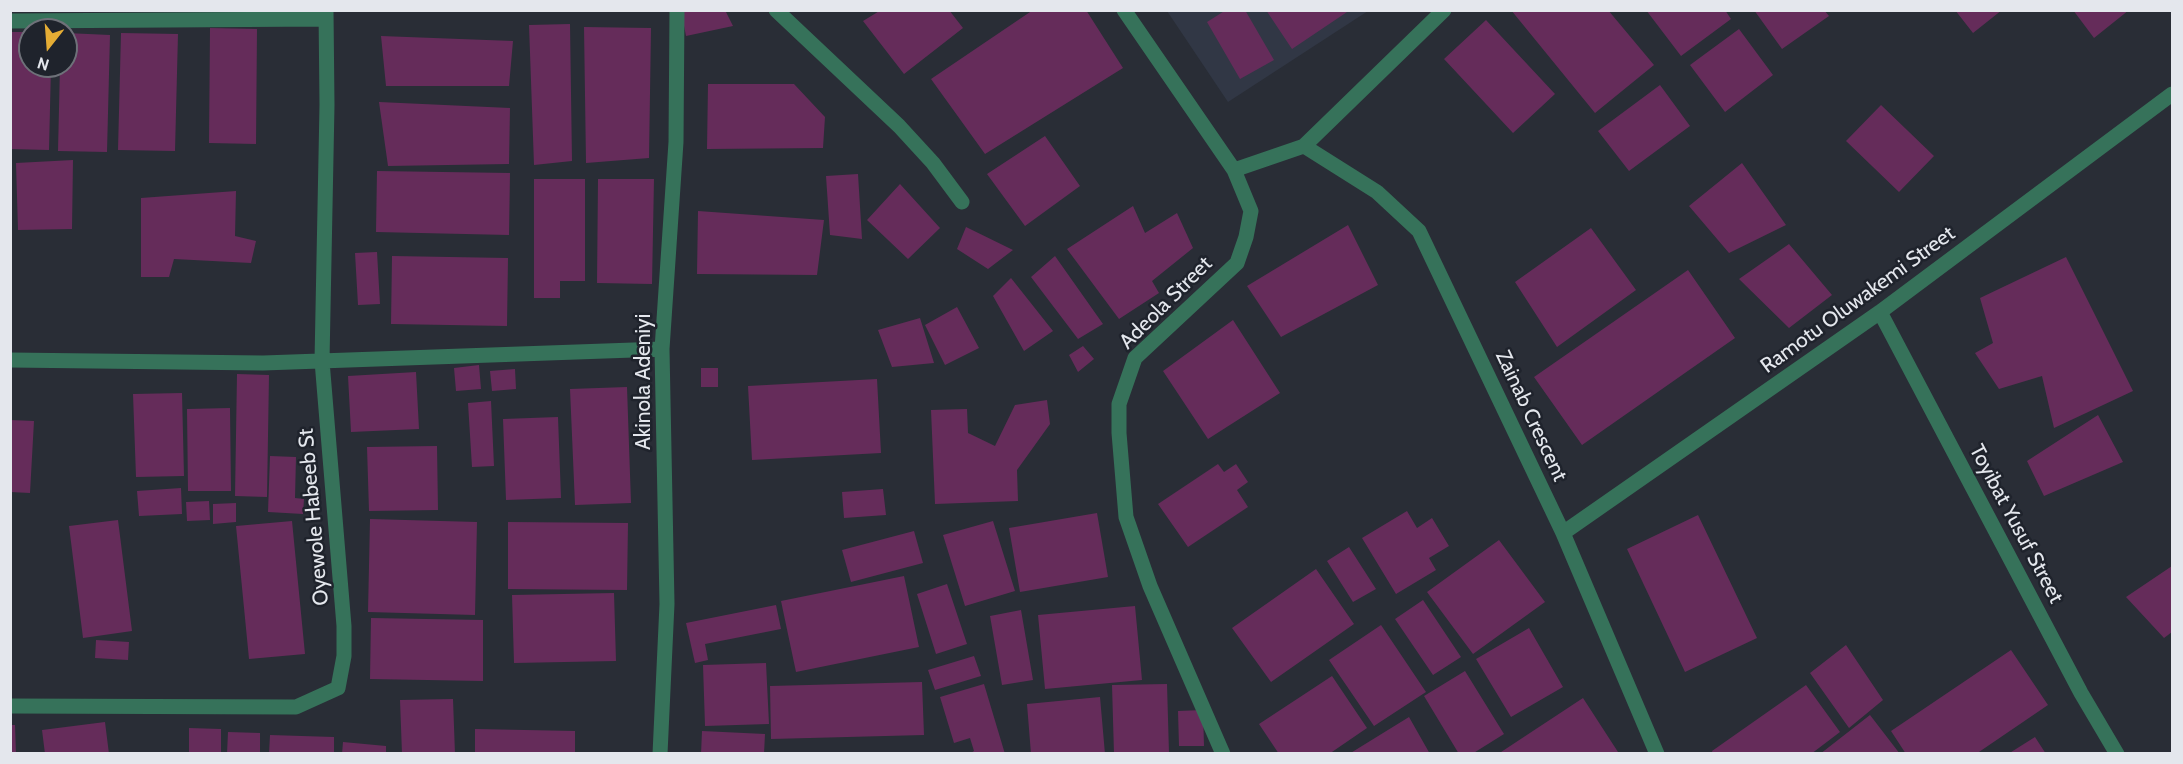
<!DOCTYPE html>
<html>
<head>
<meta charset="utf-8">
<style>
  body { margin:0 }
  #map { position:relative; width:2183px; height:764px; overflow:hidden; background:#292d36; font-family:Cabin,sans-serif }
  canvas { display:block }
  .frame { position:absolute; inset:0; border:12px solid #e4e7ed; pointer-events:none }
  .north { position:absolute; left:18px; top:18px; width:60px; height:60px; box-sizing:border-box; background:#1f232c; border:2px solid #6e7179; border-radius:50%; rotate:197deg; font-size:16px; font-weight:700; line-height:24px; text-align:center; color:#e4e7ed }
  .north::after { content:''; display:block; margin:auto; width:21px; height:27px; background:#e5ad35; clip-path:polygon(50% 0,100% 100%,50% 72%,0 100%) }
</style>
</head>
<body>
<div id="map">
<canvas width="2183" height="764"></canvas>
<div class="frame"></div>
<div class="north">N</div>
</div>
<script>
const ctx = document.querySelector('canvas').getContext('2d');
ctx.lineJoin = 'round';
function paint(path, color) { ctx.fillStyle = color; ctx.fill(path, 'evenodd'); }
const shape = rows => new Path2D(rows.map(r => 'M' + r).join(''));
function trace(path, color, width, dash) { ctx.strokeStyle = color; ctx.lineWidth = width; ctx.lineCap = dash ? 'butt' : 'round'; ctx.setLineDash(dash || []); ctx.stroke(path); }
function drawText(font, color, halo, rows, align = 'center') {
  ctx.font = font + ' Cabin,sans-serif'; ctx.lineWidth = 5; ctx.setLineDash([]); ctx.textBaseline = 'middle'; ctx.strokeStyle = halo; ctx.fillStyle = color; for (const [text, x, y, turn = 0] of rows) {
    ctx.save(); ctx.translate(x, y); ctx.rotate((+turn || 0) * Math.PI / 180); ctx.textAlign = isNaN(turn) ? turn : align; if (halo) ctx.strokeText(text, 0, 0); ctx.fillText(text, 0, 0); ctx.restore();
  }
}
paint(shape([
  [1167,11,1368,11,1228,102]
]), '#313745');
paint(shape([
  [681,10,725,10,733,26,686,36],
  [881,10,949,10,963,28,904,74,863,21],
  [1033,10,1086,10,1123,68,985,154,931,79],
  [1226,10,1245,10,1274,60,1240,79,1207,22],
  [1266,10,1350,10,1292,49],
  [1511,10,1608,10,1654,65,1595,113],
  [1646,10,1725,10,1731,19,1681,56],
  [1754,10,1824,10,1829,16,1782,49],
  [1955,10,2002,10,1973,33],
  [2073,10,2129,10,2094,38],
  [1486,20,1555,94,1513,133,1444,59],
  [570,24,572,161,534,165,529,25],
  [584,27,651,28,649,158,586,163],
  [210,28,257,29,256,144,209,143],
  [1739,29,1773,75,1725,112,1690,65],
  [10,32,30,32,30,66,51,66,49,150,10,149],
  [66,33,110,35,107,152,58,151,60,66,66,66],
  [121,33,178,34,175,151,118,150],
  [381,36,513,41,509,86,386,86],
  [708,84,794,84,825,117,823,148,707,149],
  [1660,85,1690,126,1629,171,1598,131],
  [379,102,510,108,509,164,388,166],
  [1881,105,1934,156,1899,192,1846,141],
  [1045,136,1080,186,1025,226,987,174],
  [73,160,72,229,18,230,16,163],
  [1742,163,1786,225,1729,253,1689,206],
  [377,171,510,173,509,235,376,232],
  [858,174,862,239,830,235,826,176],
  [534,179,585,179,585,281,560,281,560,298,534,298],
  [598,179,654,179,652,284,597,283],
  [900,184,940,228,908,259,867,220],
  [236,191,235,236,256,241,251,263,174,259,169,277,141,277,141,198],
  [1133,206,1145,233,1177,213,1193,248,1152,281,1159,293,1119,319,1067,249],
  [698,211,824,220,817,275,697,274],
  [1348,225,1378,285,1281,337,1247,286],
  [966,227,1013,250,988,269,957,249],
  [1591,228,1636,290,1557,347,1515,282],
  [1789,244,1832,295,1789,328,1739,279],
  [377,252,380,304,358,305,355,253],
  [392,256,508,258,507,326,391,324],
  [1055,256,1103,324,1078,339,1031,277],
  [2066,257,2133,391,2054,428,2042,376,1999,389,1975,353,1993,343,1980,298],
  [1688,270,1735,338,1582,445,1534,377],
  [1011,278,1053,331,1024,351,993,296],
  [957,307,979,348,945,365,925,325],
  [920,318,934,363,892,367,878,330],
  [1233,320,1280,393,1208,439,1163,371],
  [1083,346,1094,359,1078,372,1069,355],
  [479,365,481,389,456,391,454,368],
  [701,368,718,368,718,387,701,387],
  [515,369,516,389,492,391,490,371],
  [416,372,419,429,351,432,348,376],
  [237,374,269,375,267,497,235,496],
  [877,379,881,453,752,460,748,386],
  [627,387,631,503,575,505,570,389],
  [182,393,184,476,136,477,133,394],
  [1047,400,1050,424,1017,470,1018,501,935,504,931,410,967,409,968,433,995,446,1015,405],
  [491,401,494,466,472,467,468,403],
  [230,408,231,491,188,491,187,409],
  [2098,415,2123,462,2044,496,2027,461],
  [558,417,561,498,506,500,503,419],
  [10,420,34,421,30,493,10,492],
  [437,446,438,510,369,511,367,447],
  [270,456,296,457,295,498,304,499,303,514,268,512],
  [1218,464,1224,472,1236,464,1248,482,1237,490,1248,507,1188,547,1158,504],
  [181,488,182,514,139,516,137,491],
  [883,489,886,515,844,518,842,492],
  [209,501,210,520,187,521,186,502],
  [236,503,236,522,213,524,213,504],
  [1407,511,1417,528,1432,518,1449,546,1429,558,1436,570,1396,594,1362,538],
  [1097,513,1108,577,1020,592,1009,528],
  [1698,515,1757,638,1685,672,1627,549],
  [370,519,477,522,475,615,368,612],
  [118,520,132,631,83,638,69,526],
  [292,521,305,654,249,659,236,526],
  [993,521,1015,591,965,606,943,535],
  [508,522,628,523,627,590,508,589],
  [914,531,923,563,851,582,842,550],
  [1499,540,1545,602,1473,654,1427,592],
  [1349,547,1376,589,1353,602,1327,561],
  [2172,566,2172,632,2164,638,2126,597],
  [1316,569,1354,624,1271,682,1232,628],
  [904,576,919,647,796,672,781,601],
  [947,584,967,644,936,654,917,594],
  [614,593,616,661,514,663,512,595],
  [1423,600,1461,657,1433,675,1395,619],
  [776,605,781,629,705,644,708,660,695,663,686,623],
  [1135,606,1142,680,1045,689,1038,615],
  [1021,610,1033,680,1002,685,990,616],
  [371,618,483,620,483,681,370,679],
  [1381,625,1426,692,1374,726,1329,660],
  [1529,628,1563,687,1511,717,1476,659],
  [96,640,129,642,128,660,95,658],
  [1846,645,1883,700,1849,728,1810,673],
  [2011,650,2048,705,1976,754,1906,754,1891,731],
  [974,656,981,676,935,690,928,670],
  [766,663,769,724,705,726,703,665],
  [1465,671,1504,734,1472,754,1459,754,1424,696],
  [1332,676,1367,728,1329,754,1279,754,1259,724],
  [922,682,924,735,771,739,770,686],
  [984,684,1005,754,969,754,974,751,970,738,954,743,940,697],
  [1167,684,1169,753,1114,754,1112,685],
  [1806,685,1840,732,1811,754,1713,754,1712,751],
  [1100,697,1105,754,1031,754,1027,704],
  [1583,698,1618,752,1498,754],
  [453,699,455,754,402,754,400,700],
  [1203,710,1204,746,1179,746,1178,711],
  [1870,715,1900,754,1820,754],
  [1409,717,1430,754,1349,754],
  [105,722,109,754,45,754,42,730],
  [10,725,15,725,16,754,10,754],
  [189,728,221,729,221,754,189,754],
  [475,729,575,731,575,754,475,754],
  [702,731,765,734,764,754,701,754],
  [228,732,260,733,260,754,227,754],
  [270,735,334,737,334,754,269,754],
  [2035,737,2046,754,2008,754],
  [343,742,386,746,386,754,342,754]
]), '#652c5a');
trace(shape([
  [776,10,899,126,933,163,962,202],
  [1124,10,1234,170,1251,211,1246,237,1237,263,1135,358,1119,404,1119,433,1126,517,1150,586,1223,754],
  [10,21,325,19],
  [1304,146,1377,192,1419,231,1563,533,1657,754],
  [1234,170,1304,146,1444,10],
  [1880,312,2081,693,2117,754],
  [10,360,263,363,662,349],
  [1563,533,1880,312,2172,94],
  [10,706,296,707,338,688,344,656,344,626,322,361,327,105,326,10],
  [660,754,667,604,662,349,676,142,677,10]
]), '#36725a', 15);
drawText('21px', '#e4e7ed', '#1f232c', [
  ["Ramotu Oluwakemi Street",1858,300,-36],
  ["Adeola Street",1166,303,-45],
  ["Akinola Adeniyi",644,382,-90],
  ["Zainab Crescent",1531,416,65],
  ["Oyewole Habeeb St",314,517,-95],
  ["Toyibat Yusuf Street",2016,524,62]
]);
</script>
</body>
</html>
